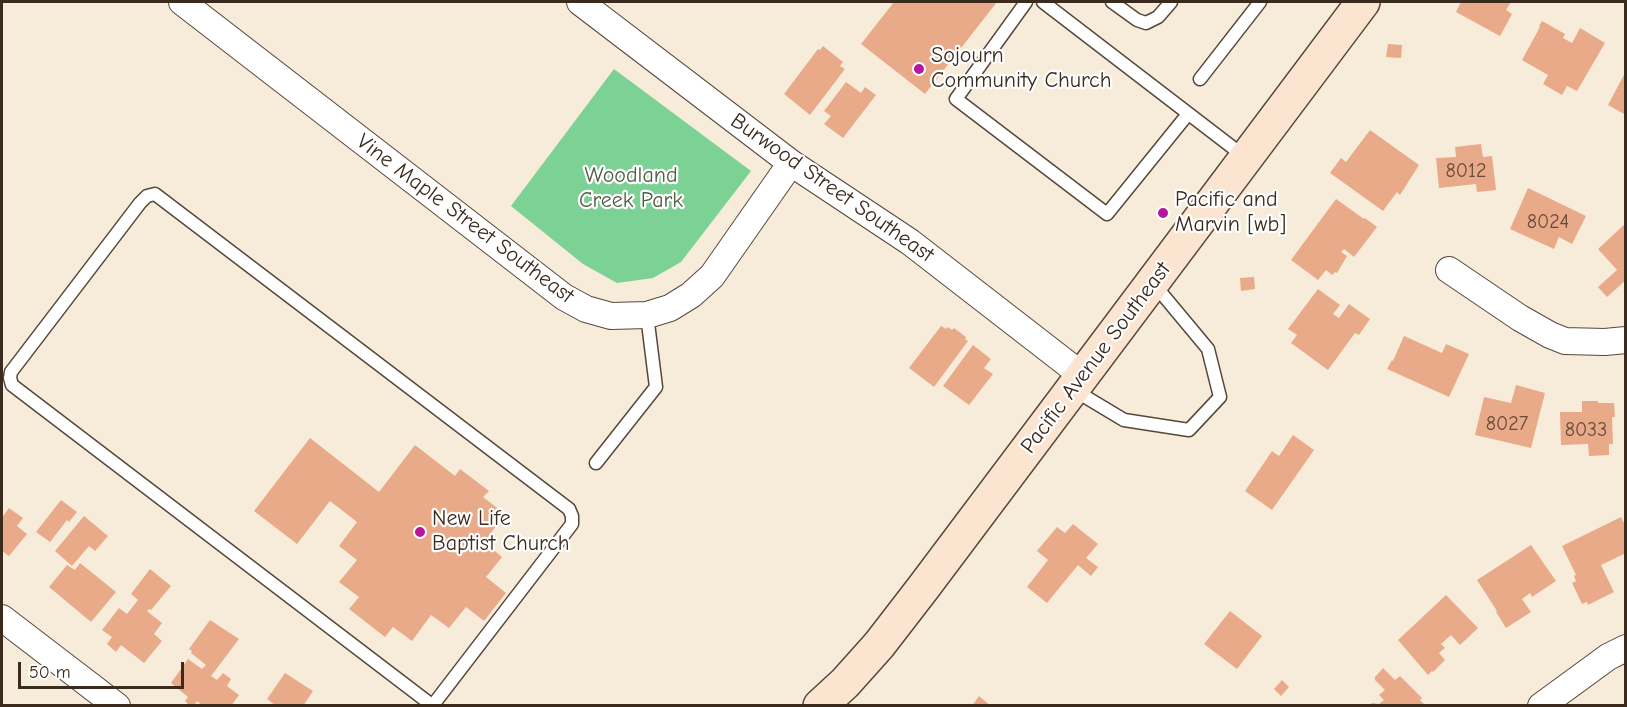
<!DOCTYPE html>
<html>
<head>
<meta charset="utf-8">
<style>
  body { margin:0 }
  #map { position:relative; width:1627px; height:707px; overflow:hidden; background:#f7ecda; font-family:"Comic Neue",sans-serif }
  canvas { display:block }
  .frame { position:absolute; inset:0; border:3px solid #3b2a1e; pointer-events:none }
  .scale { position:absolute; left:18px; top:662px; width:166px; height:27px; box-sizing:border-box; border:3px solid #3b2a1e; border-top:0; padding-left:8px; font-size:18px; line-height:21px; white-space:nowrap; color:#3b2a1e; -webkit-text-stroke:4px #fff; paint-order:stroke }
</style>
</head>
<body>
<div id="map">
<canvas width="1627" height="707"></canvas>
<div class="frame"></div>
<div class="scale">50 m</div>
</div>
<script>
const ctx = document.querySelector('canvas').getContext('2d');
ctx.lineJoin = 'round';
function paint(path, color) { ctx.fillStyle = color; ctx.fill(path, 'evenodd'); }
const shape = rows => new Path2D(rows.map(r => 'M' + r).join(''));
function trace(path, color, width, dash) { ctx.strokeStyle = color; ctx.lineWidth = width; ctx.lineCap = dash ? 'butt' : 'round'; ctx.setLineDash(dash || []); ctx.stroke(path); }
function drawText(font, color, halo, rows, align = 'center') {
  ctx.font = font + ' "Comic Neue",sans-serif'; ctx.lineWidth = 4.5; ctx.setLineDash([]); ctx.textBaseline = 'middle'; ctx.strokeStyle = halo; ctx.fillStyle = color; for (const [text, x, y, turn = 0] of rows) {
    ctx.save(); ctx.translate(x, y); ctx.rotate((+turn || 0) * Math.PI / 180); ctx.textAlign = isNaN(turn) ? turn : align; if (halo) ctx.strokeText(text, 0, 0); ctx.fillText(text, 0, 0); ctx.restore();
  }
}
paint(shape([
  [614,69,751,171,681,262,653,278,617,283,583,264,511,206]
]), '#7cd194');
paint(shape([
  [894,2,997,2,925,94,861,44],
  [1461,2,1511,2,1506,10,1512,14,1500,36,1456,12],
  [1542,21,1565,34,1563,38,1572,43,1580,28,1605,43,1577,91,1567,86,1562,95,1543,84,1548,75,1522,60,1540,27,1539,26],
  [1388,44,1402,45,1401,58,1386,57],
  [823,46,843,62,840,66,845,69,810,115,784,94,818,49,820,50],
  [1626,71,1626,115,1608,105],
  [846,82,861,93,865,87,876,95,843,138,824,124,831,116,824,111],
  [1370,130,1419,165,1400,195,1397,192,1383,211,1330,173,1341,158,1346,162],
  [1481,144,1483,157,1492,156,1496,190,1477,192,1476,184,1439,188,1436,158,1456,157,1455,147],
  [1528,188,1586,216,1572,244,1559,237,1554,249,1510,229],
  [1336,199,1364,219,1365,218,1377,227,1354,257,1344,249,1341,252,1347,256,1337,273,1335,272,1332,275,1326,270,1318,280,1291,260],
  [1626,223,1626,280,1607,297,1598,287,1617,270,1598,249],
  [1254,277,1255,289,1241,291,1240,278],
  [1318,289,1340,305,1333,314,1339,318,1349,304,1370,319,1359,335,1355,333,1328,370,1291,343,1297,335,1288,329],
  [941,326,946,329,948,327,952,330,954,328,966,337,965,339,968,341,934,387,909,368],
  [1404,336,1442,353,1446,344,1469,354,1449,397,1387,369,1392,360,1393,361],
  [973,345,991,359,984,368,993,374,969,405,943,386],
  [1516,385,1545,393,1531,448,1475,435,1484,397,1511,403],
  [1582,401,1598,401,1598,403,1614,403,1615,417,1612,417,1613,444,1609,444,1609,455,1589,456,1588,444,1561,445,1560,412,1582,412],
  [1293,435,1314,450,1272,510,1245,491,1272,451,1279,456],
  [310,438,379,492,415,445,455,476,460,469,489,491,483,497,505,514,484,542,502,557,486,577,506,593,484,621,466,607,449,628,431,615,412,641,393,627,385,637,349,609,359,597,339,582,357,560,339,546,357,522,330,501,297,544,254,511],
  [61,500,77,512,69,522,67,520,50,542,36,532],
  [9,508,23,518,17,526,27,534,9,556,2,551,2,515,3,516],
  [84,516,108,536,95,551,89,546,72,566,55,551],
  [1621,517,1626,527,1626,553,1601,565,1614,592,1588,605,1587,602,1582,604,1572,583,1576,581,1574,576,1576,575,1562,546],
  [1073,524,1098,544,1086,558,1098,567,1091,576,1078,565,1047,603,1027,587,1048,560,1037,551,1057,527,1065,533],
  [1531,545,1556,581,1532,597,1530,593,1522,599,1531,612,1506,628,1496,612,1497,611,1477,580],
  [80,563,116,592,91,622,49,587,67,565,75,570],
  [150,569,171,586,151,610,149,609,147,611,162,623,154,634,162,641,144,663,121,645,116,652,107,644,112,637,102,630,119,608,127,614,138,600,131,594],
  [1446,595,1478,628,1460,645,1451,635,1441,644,1445,648,1439,653,1445,660,1433,672,1432,671,1428,675,1398,640],
  [1230,611,1262,636,1237,669,1204,644],
  [210,620,239,639,211,676,217,680,223,673,231,679,227,686,239,695,231,706,203,706,197,701,194,706,190,706,185,701,188,697,171,683,188,659,202,669,206,665,191,653,192,651,189,649],
  [1383,668,1395,680,1400,676,1422,698,1420,700,1426,706,1369,706,1372,703,1379,704,1384,700,1379,695,1385,690,1375,680,1375,677],
  [285,673,313,691,303,706,276,706,267,699],
  [1282,680,1289,687,1281,696,1274,689],
  [979,696,991,706,972,706]
]), '#e9aa89');
const service = shape([
  [1026,2,956,99,1107,214,1188,114],
  [1043,2,1245,157],
  [1112,2,1137,20,1146,23,1158,17,1171,2],
  [1200,79,1260,2],
  [1074,390,1124,420,1189,430,1220,397,1208,349,1153,283],
  [596,463,656,387,647,315],
  [433,705,572,524,572,516,569,509,155,194,147,196,140,203,11,372,10,378,12,385,433,706]
]);
const minor = shape([
  [182,2,564,297,586,309,611,316,647,315,670,308,691,295,712,276,791,163],
  [580,2,791,163,910,242,1083,376],
  [1449,270,1520,318,1550,335,1565,341,1605,342,1626,340],
  [2,618,117,706],
  [1541,706,1608,657,1626,648]
]);
const secondary = shape([
  [820,706,845,683,879,645,923,588,1363,2]
]);
trace(service, '#57473a', 15);
trace(minor, '#57473a', 28);
trace(secondary, '#57473a', 36);
trace(service, '#fff', 12);
trace(minor, '#fff', 26);
trace(secondary, '#fce5d0', 33);
for (const [x, y, r, color] of [
  [919,69,6,"#b5179e"],
  [1163,213,6,"#b5179e"],
  [420,532,6,"#b5179e"]
]) { const dot = new Path2D(); dot.arc(x, y, r, 0, 2 * Math.PI); ctx.fillStyle = color; ctx.fill(dot); trace(dot, '#fff', 2); }
drawText('20px', '#664a39', null, [
  ["8012",1466,171],
  ["8024",1548,222],
  ["8027",1507,424],
  ["8033",1586,430]
]);
drawText('22px', '#3b2a1e', '#fff', [
  ["Sojourn",931,56],
  ["Community Church",931,81],
  ["Pacific and",1175,200],
  ["Marvin [wb]",1175,225],
  ["New Life",432,519],
  ["Baptist Church",432,544]
], 'left');
drawText('22px', '#4e5c41', '#fff', [
  ["Woodland",631,176],
  ["Creek Park",631,201]
]);
drawText('22px', '#3b2a1e', '#fff', [
  ["Burwood Street Southeast",832,188,35],
  ["Vine Maple Street Southeast",465,219,37],
  ["Pacific Avenue Southeast",1096,358,-53]
]);
</script>
</body>
</html>
